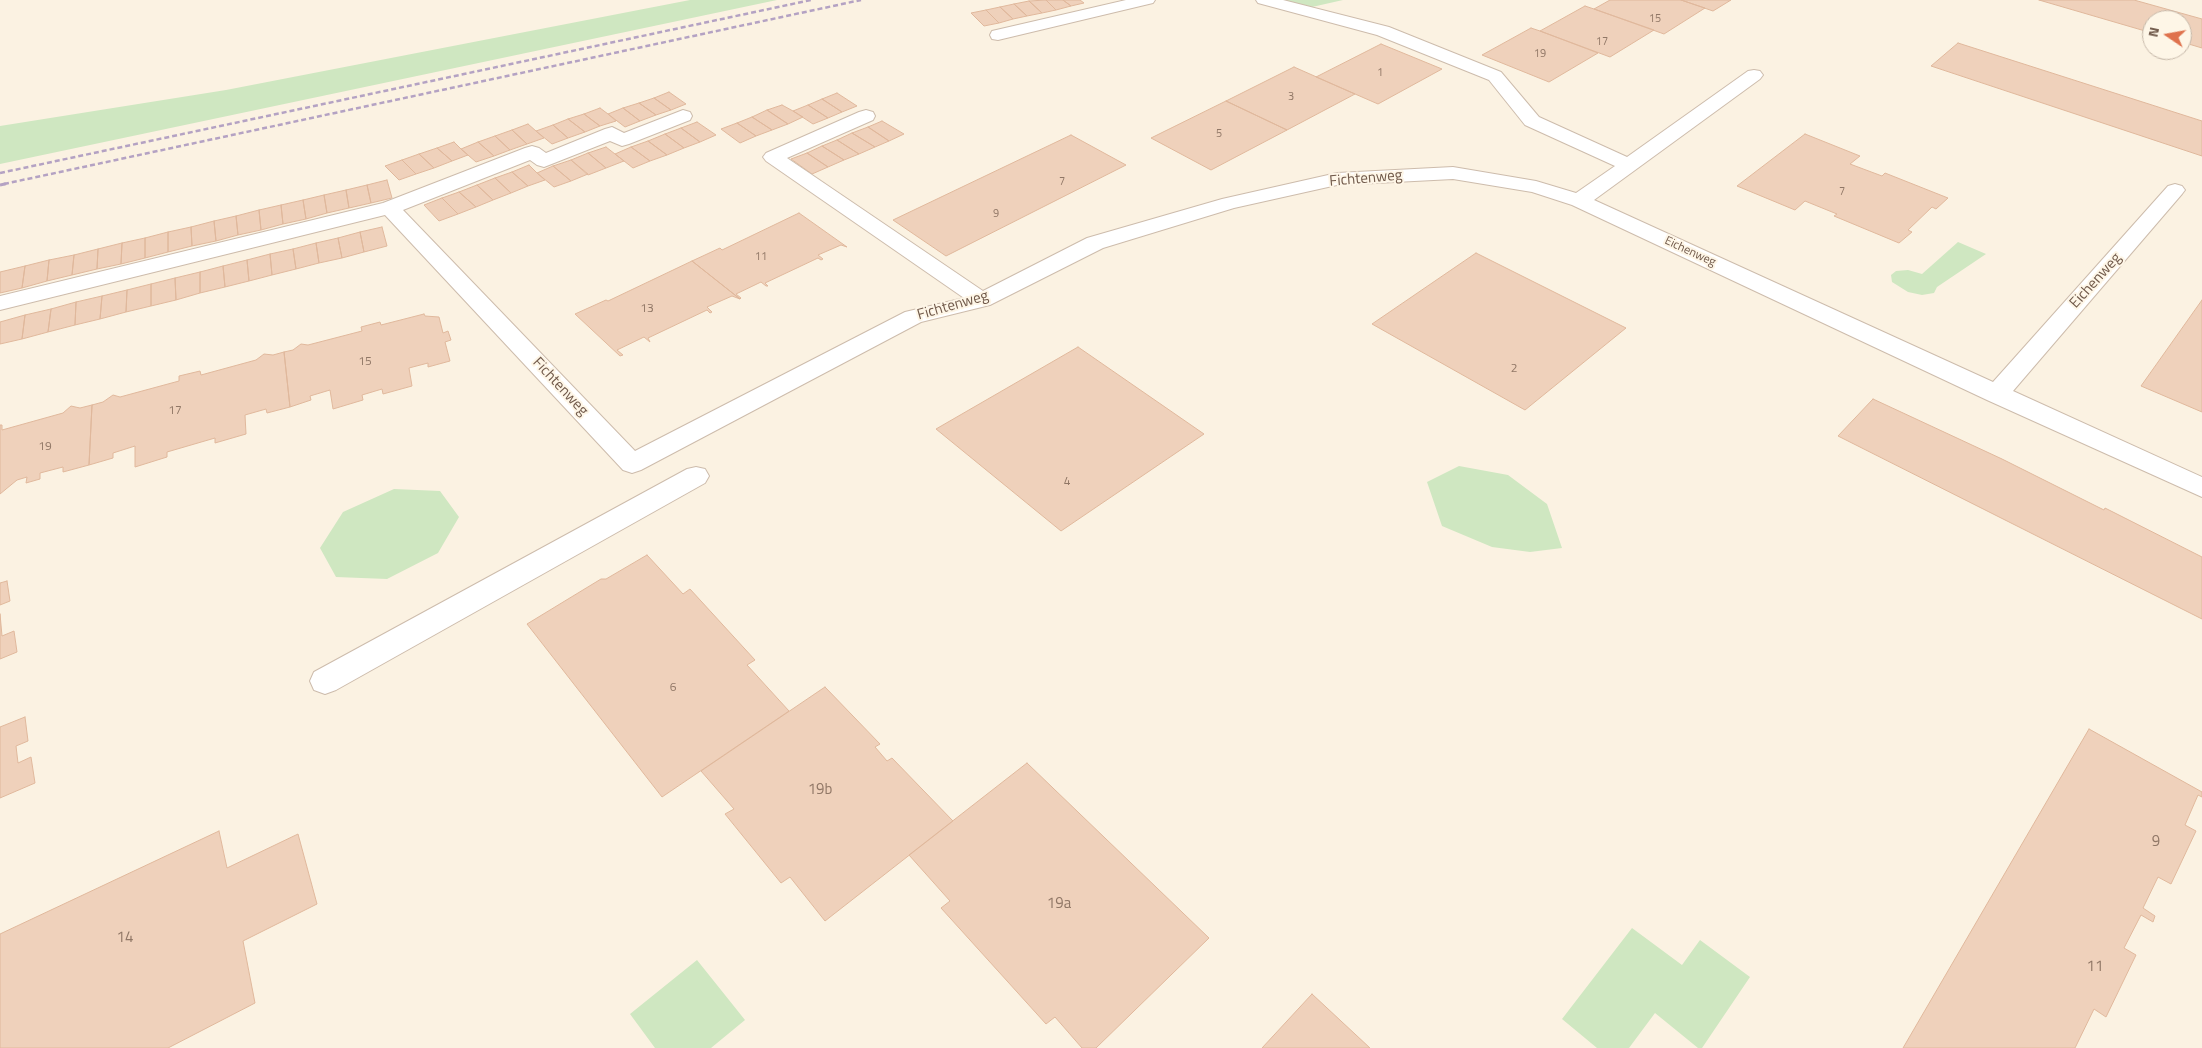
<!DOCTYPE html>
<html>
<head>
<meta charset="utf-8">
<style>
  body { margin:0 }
  #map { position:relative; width:2202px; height:1048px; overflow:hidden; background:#fbf2e2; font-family:"Titillium Web",sans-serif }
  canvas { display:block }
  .north { position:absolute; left:2142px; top:10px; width:50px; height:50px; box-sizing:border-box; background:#fef6e7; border:1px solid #c5b7a8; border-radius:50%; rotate:282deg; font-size:14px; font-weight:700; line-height:20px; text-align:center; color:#70594a }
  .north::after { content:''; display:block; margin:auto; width:18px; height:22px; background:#df724d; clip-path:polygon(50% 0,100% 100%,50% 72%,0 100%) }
</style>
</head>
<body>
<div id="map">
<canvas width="2202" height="1048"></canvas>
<div class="north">N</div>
</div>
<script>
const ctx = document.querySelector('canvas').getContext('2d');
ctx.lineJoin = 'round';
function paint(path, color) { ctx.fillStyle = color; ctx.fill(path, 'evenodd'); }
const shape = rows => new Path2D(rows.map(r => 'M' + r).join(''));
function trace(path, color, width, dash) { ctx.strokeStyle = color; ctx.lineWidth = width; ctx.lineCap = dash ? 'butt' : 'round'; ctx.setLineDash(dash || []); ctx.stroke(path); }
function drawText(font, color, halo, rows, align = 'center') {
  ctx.font = font + ' "Titillium Web",sans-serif'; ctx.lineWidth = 4; ctx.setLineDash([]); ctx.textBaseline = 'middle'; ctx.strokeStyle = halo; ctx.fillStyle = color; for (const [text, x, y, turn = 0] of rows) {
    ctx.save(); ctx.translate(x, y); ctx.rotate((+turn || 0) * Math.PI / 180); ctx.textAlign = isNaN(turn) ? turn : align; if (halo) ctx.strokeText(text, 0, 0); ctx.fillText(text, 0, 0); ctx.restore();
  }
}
paint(shape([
  [690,0,777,0,0,164,0,126,226,90],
  [1282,0,1343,0,1312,7],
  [1958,242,1986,254,1937,287,1934,293,1922,295,1908,292,1892,282,1891,275,1896,271,1908,270,1922,274],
  [1459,466,1508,475,1547,504,1562,548,1530,552,1492,547,1442,526,1427,482],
  [394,489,440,491,459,517,438,553,387,579,336,577,320,548,343,512],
  [1632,928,1682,965,1700,940,1750,977,1702,1048,1698,1048,1655,1013,1629,1048,1597,1048,1562,1019],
  [697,960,745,1020,711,1048,655,1048,630,1014]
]), '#cfe7c1');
const building = shape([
  [1046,0,1056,10,1042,13,1029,1,1046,0],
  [1046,0,1063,0,1071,6,1056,10,1046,0],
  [1063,0,1080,0,1084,3,1071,6,1063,0],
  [1610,0,1681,0,1705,8,1664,34,1594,9,1610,0],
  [1681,0,1731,0,1713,11,1681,0],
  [2039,0,2134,0,2202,19,2202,48,2182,42,2182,20,2152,20,2152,33,2039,0],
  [1029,1,1042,13,1027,16,1014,4,1029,1],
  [1014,4,1027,16,1013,19,1000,7,1014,4],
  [1585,6,1594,9,1654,30,1610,57,1540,31,1585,6],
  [1000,7,1013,19,999,23,986,10,1000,7],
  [986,10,999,23,984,26,971,13,986,10],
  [1531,28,1540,31,1598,53,1549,82,1482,55,1531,28],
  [1958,43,2202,121,2202,156,1931,66,1958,43],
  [1381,44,1442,69,1378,104,1316,77,1381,44],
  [1294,67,1355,94,1287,130,1226,101,1294,67],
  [669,92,686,104,671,110,654,98,669,92],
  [837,93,857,106,842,112,822,99,837,93],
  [654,98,671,110,656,115,639,103,654,98],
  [822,99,842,112,828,118,808,105,822,99],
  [1226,101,1287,130,1211,170,1151,138,1226,101],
  [639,103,656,115,640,121,623,108,639,103],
  [782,105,793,111,803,117,788,124,767,110,782,105],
  [808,105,828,118,813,124,793,111,808,105],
  [600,108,608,114,616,121,600,126,584,114,600,108],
  [623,108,640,121,625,127,608,114,623,108],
  [767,110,788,124,772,130,752,117,767,110],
  [584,114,600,126,585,132,568,119,584,114],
  [752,117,772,130,756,136,737,123,752,117],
  [568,119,585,132,568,138,553,125,568,119],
  [882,121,904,134,889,141,868,127,882,121],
  [697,122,716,135,700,142,681,128,697,122],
  [737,123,756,136,740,143,721,129,737,123],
  [528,124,544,138,527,144,512,130,528,124],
  [553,125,568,138,552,144,536,131,553,125],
  [868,127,889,141,875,147,852,133,868,127],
  [681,128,700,142,684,148,665,134,681,128],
  [512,130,527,144,510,150,495,136,512,130],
  [852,133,875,147,859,154,837,140,852,133],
  [665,134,684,148,667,155,648,141,665,134],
  [1805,134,1860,156,1850,164,1882,176,1885,173,1948,198,1936,209,1932,207,1908,230,1912,232,1899,243,1834,216,1837,214,1805,201,1795,210,1737,186,1805,134],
  [1071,135,1126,165,946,256,893,220,1071,135],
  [495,136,510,150,494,156,478,142,495,136],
  [837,140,859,154,844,160,822,146,837,140],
  [648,141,667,155,650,161,631,147,648,141],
  [454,142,461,149,468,155,452,161,437,148,454,142],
  [478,142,494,156,476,162,461,149,478,142],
  [822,146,844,160,828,167,807,153,822,146],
  [606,147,624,161,606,168,588,153,606,147],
  [631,147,650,161,633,168,615,154,631,147],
  [437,148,452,161,434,168,419,154,437,148],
  [588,153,606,168,588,175,571,160,588,153],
  [807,153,828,167,812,174,791,159,807,153],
  [419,154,434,168,416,174,402,160,419,154],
  [402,160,416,174,399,180,385,166,402,160],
  [571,160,588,174,571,181,553,166,571,160],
  [529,165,537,173,545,180,528,186,512,172,529,165],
  [553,166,571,181,554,187,537,173,553,166],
  [512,172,528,186,511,193,495,178,512,172],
  [495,178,511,193,493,200,477,185,495,178],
  [387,180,392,198,371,203,367,185,387,180],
  [367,185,371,203,349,208,346,190,367,185],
  [477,185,493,200,476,207,459,192,477,185],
  [346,190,349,208,327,213,324,195,346,190],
  [459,192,476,207,458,214,442,198,459,192],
  [324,195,327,213,306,219,303,200,324,195],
  [442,198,458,214,439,221,424,205,442,198],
  [303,200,306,219,283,224,281,205,303,200],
  [281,205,283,224,261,230,259,210,281,205],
  [259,210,261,230,238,235,236,216,259,210],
  [799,213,847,247,841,245,818,255,823,259,821,260,818,258,765,283,768,286,766,286,761,282,736,294,741,298,740,299,692,261,720,248,722,250,799,213],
  [236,216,238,235,216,241,214,221,236,216],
  [214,221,216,241,192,246,191,227,214,221],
  [191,227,192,246,168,252,168,232,191,227],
  [382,227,387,246,364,252,360,232,382,227],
  [168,232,168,252,145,258,145,238,168,232],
  [360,232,364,252,342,258,338,238,360,232],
  [145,238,145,258,121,264,122,243,145,238],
  [338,238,342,258,319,263,316,243,338,238],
  [122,243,121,264,97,269,98,249,122,243],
  [316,243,319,263,296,269,293,249,316,243],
  [98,249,97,269,72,275,74,255,98,249],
  [293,249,296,269,272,275,270,254,293,249],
  [1476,253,1626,328,1525,410,1372,324,1476,253],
  [270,254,272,275,249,281,247,260,270,254],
  [74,255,72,275,47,281,49,260,74,255],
  [49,260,47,281,22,288,25,266,49,260],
  [247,260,249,281,225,287,223,266,247,260],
  [692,261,740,299,732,296,707,307,712,312,710,313,707,310,648,338,650,342,644,337,617,350,623,355,620,356,575,314,606,300,608,301,692,261],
  [25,266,22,288,0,293,0,272,25,266],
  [223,266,225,287,200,293,200,272,223,266],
  [200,272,200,293,176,300,175,278,200,272],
  [175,278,176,300,151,306,151,284,175,278],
  [151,284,151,306,126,312,127,290,151,284],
  [127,290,126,312,100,319,102,296,127,290],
  [102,296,100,319,75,325,76,302,102,296],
  [2202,300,2202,412,2141,386,2202,300],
  [76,302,75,325,48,332,51,309,76,302],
  [51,309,48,332,22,339,25,315,51,309],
  [424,314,425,316,439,317,443,333,448,331,451,340,445,342,450,361,428,367,428,363,409,368,412,386,383,394,382,389,362,395,363,400,333,409,330,390,310,396,311,400,290,407,284,352,293,350,301,344,308,345,362,331,361,327,380,322,381,325,424,314],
  [25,315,22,339,0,344,0,322,25,315],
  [1078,347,1204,434,1061,531,936,429,1078,347],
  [284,352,290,407,267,413,266,409,245,415,246,434,215,443,215,438,167,452,167,457,135,467,135,446,113,453,113,458,89,465,92,405,103,402,113,395,120,397,179,381,179,376,200,371,201,375,256,360,264,354,273,355,284,352],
  [1873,399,2002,459,2104,510,2105,508,2202,557,2202,619,1838,436,1873,399],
  [92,405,89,465,63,472,63,467,40,473,40,479,26,483,27,477,17,480,0,494,0,425,2,425,2,430,63,413,71,406,80,408,92,405],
  [647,555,683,594,690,589,755,660,747,665,789,711,662,797,527,624,601,579,606,579,647,555],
  [7,581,10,601,0,605,0,583,7,581],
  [0,614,2,636,14,631,17,652,0,659,0,614],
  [825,687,880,744,875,747,887,761,892,758,953,821,825,921,790,877,781,883,725,814,734,809,701,771,825,687],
  [25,717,28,741,16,746,18,763,31,757,35,783,0,798,0,727,25,717],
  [2089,729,2202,792,2202,797,2198,795,2185,825,2196,831,2171,884,2158,877,2143,908,2155,916,2153,922,2141,915,2124,948,2136,955,2106,1017,2094,1009,2075,1048,1903,1048,2089,729],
  [1027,763,1209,938,1096,1048,1082,1048,1055,1017,1046,1024,941,908,950,901,909,855,1027,763],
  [219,831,227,868,298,834,317,904,243,941,255,1003,168,1048,0,1048,0,934,219,831],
  [1312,994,1370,1048,1262,1048,1312,994]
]);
paint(building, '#efd1bb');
trace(building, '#e0b89c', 1);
const minor = shape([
  [1126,0,1155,0,1153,3,998,40,992,39,990,35,992,31,1126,0],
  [1256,0,1283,0,1389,27,1501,72,1539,117,1627,157,1748,71,1754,70,1760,71,1763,75,1760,79,1594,200,1993,382,2168,186,2175,184,2182,186,2185,190,2182,194,2013,391,2202,477,2202,497,1987,400,1572,205,1532,192,1453,179,1337,185,1234,208,1103,248,990,305,921,322,641,470,632,473,623,470,385,215,0,310,0,296,383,203,525,148,532,146,539,148,546,153,605,129,612,127,624,133,683,110,690,112,692,116,690,120,629,144,622,146,610,141,544,167,537,165,530,160,403,210,635,451,905,312,964,298,766,161,763,157,766,153,859,112,866,110,873,112,875,116,873,120,787,158,983,291,1087,238,1222,199,1337,173,1453,167,1536,181,1576,193,1615,166,1525,125,1489,80,1377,35,1258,3,1256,0],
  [696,467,705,469,709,476,705,483,336,690,325,694,314,690,310,681,314,672,687,469,696,467]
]);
trace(minor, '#cdbcac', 2);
paint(minor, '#fff');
trace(shape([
  [0,173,811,0],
  [4,184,861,0]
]), '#b4a2c3', 2.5, [5, 3]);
trace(shape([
  [0,185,10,183]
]), '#b4a2c3', 3, [6, 4.5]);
drawText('11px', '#907766', null, [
  ["15",1655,19],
  ["17",1602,42],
  ["19",1540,54],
  ["1",1380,73],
  ["3",1291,97],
  ["5",1219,134],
  ["7",1062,182],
  ["7",1842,192],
  ["9",996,214],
  ["11",761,257]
]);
drawText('12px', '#70594a', '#fef6e7', [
  ["Eichenweg",1690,252,25]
]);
drawText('12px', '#907766', null, [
  ["13",647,309],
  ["15",365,362],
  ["2",1514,369],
  ["17",175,411],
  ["19",45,447],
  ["4",1067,482],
  ["6",673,688]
]);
drawText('15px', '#70594a', '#fef6e7', [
  ["Fichtenweg",1366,179,-5],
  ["Eichenweg",2096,281,-48],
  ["Fichtenweg",953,306,-16],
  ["Fichtenweg",560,387,47]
]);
drawText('15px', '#907766', null, [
  ["19b",820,790],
  ["9",2156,842],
  ["19a",1059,904],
  ["14",125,938],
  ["11",2095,967]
]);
</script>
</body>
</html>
